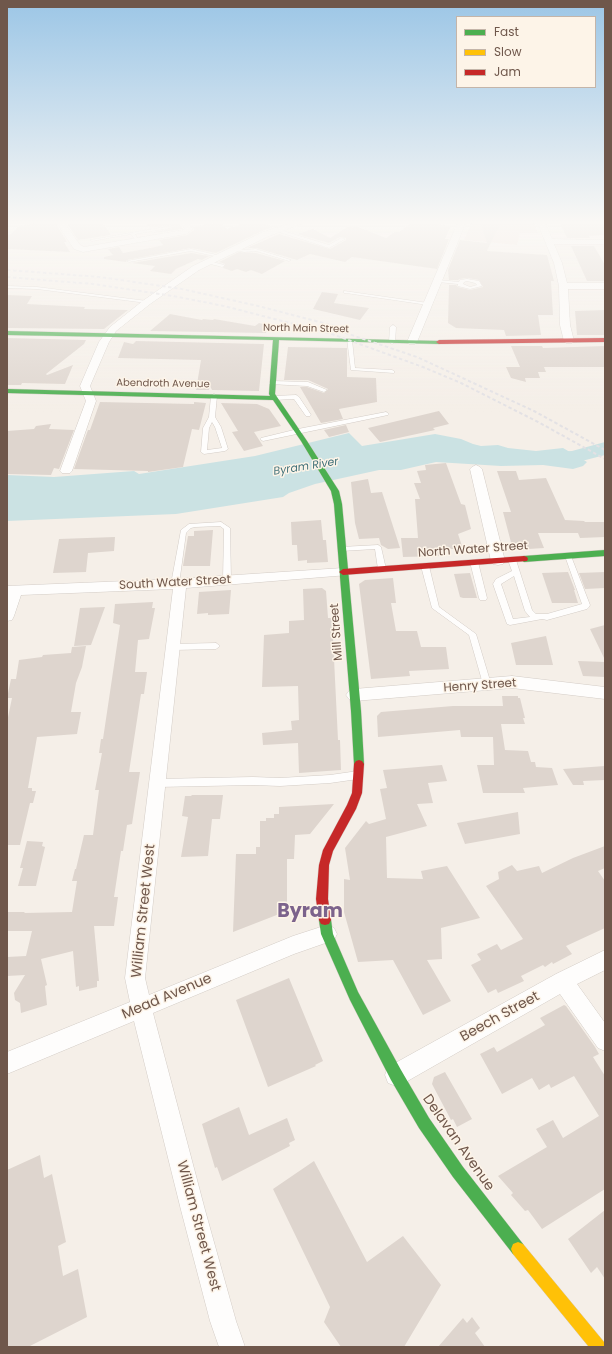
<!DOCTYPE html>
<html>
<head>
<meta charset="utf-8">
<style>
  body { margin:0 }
  #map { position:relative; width:612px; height:1354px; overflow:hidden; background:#f5efe8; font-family:Poppins,sans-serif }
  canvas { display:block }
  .frame { position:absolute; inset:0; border:8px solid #6f574b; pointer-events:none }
  .legend { position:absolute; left:456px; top:16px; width:140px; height:72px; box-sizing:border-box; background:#fdf4e8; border:1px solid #c4b5a9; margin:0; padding:5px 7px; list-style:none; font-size:12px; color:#6f574b }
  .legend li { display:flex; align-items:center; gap:8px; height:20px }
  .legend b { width:20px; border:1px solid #c4b5a9 }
</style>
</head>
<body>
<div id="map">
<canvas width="612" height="1354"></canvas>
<div class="frame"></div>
<ul class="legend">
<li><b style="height:5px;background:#4caf50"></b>Fast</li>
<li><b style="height:5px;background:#ffc107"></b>Slow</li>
<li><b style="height:5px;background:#c62828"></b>Jam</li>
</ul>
</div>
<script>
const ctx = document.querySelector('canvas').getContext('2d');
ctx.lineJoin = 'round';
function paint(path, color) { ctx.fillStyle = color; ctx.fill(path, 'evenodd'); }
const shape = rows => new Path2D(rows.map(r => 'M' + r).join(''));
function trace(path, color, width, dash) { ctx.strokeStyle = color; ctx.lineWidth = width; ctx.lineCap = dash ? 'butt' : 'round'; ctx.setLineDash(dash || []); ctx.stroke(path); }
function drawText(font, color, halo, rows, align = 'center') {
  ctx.font = font + ' Poppins,sans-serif'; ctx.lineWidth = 3; ctx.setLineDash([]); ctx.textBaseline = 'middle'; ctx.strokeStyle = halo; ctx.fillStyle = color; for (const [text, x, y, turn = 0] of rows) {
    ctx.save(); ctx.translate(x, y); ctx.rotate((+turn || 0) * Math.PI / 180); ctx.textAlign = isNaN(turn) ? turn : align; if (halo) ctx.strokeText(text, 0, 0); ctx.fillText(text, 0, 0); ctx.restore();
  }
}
paint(shape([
  [472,222,533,222,538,233,520,233,517,245,464,240]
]), '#f2e1d9');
paint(shape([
  [349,433,362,446,435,434,461,439,473,444,481,446,498,445,508,448,536,451,563,448,587,462,583,466,573,469,543,465,501,466,436,462,401,470,379,470,315,484,289,493,283,497,176,514,7,521,7,475,54,477,134,471,139,474,255,456]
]), '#cbe2e3');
paint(shape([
  [605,442,605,455,574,463,539,465,531,464,528,459,531,454,539,453,572,451,605,442]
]), '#cbe2e3');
paint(shape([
  [40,222,55,222,67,242,64,242,70,252,7,249,7,235,11,234,19,226],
  [66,222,102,222,111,235,78,240],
  [145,222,177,222,183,229,154,233,153,232,171,229,173,227,170,225,150,228],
  [220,222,227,229,248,222,261,222,273,227,262,231,216,253,191,248,127,260,126,262,104,259,104,257,113,255,108,249,119,247,123,253,155,247,163,245,159,240,187,235,194,230,193,227],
  [412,222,431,222,431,223,451,226,445,239,449,239,437,269,352,257,345,262,310,254,297,260,256,248,247,248,279,234,330,249,346,240,346,238,340,237,329,243,297,234,313,229,330,238,349,226,351,228,356,226,386,238,395,232,399,232],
  [480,222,502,222,495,234,487,251,547,255,554,281,551,281,553,315,538,315,541,335,506,336,504,330,456,328,448,323,449,285,456,285,458,287,470,290,483,287,479,280,467,278,460,279,458,280,449,280,448,270,460,240,487,243],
  [559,222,605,222,605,235,589,236,590,238,567,238],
  [571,246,594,246,605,265,605,281,587,281],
  [239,252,256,253,285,261,262,274,251,270,246,272,237,269,232,271,223,268,225,264,219,262],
  [191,253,209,256,202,260,198,259,176,269,171,274,150,271,155,266,132,263],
  [322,292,338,294,334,303,369,308,360,320,313,309],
  [7,295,32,296,27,304,85,307,84,309,128,310,104,329,7,328],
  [605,310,605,335,577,335,575,311],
  [170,314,202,320,203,319,213,320,214,319,255,326,259,323,267,325,266,333,150,331],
  [7,338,86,340,84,344,46,374,47,375,73,365,65,384,22,383,21,385,7,385],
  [136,341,264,344,259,391,212,390,210,386,209,390,196,390,201,360,118,358,124,342,133,344],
  [511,346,542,346,543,348,605,346,605,367,544,367,546,372,538,372,540,378,525,378,526,382,511,378,506,367,520,367],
  [288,347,347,348,347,377,376,378,377,402,339,409,343,419,321,423,300,387,307,387,324,393,328,389,308,380,284,380],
  [100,402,194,404,194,402,206,403,199,430,192,429,183,467,148,472,148,471,74,469,88,430,90,430],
  [221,403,257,404,269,409,281,426,254,432,263,446,244,451,232,432,238,431],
  [439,411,449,424,433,428,435,430,380,442,368,428],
  [51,424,49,429,74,430,59,469,54,468,51,475,7,474,7,431,34,429,36,426],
  [346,425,349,432,329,437,324,430],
  [446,463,461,504,465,505,471,529,458,534,463,549,441,549,442,556,403,557,401,538,418,538,415,499,420,499,414,483,421,483,417,471,426,470,425,465],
  [497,471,516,471,519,480,546,478,565,520,584,521,585,522,605,522,605,537,580,538,578,533,538,533,544,548,513,550,503,512,511,512],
  [368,479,371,493,382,492,400,548,388,549,381,545,379,538,359,539,355,523,351,482],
  [321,520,323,540,326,540,328,562,307,563,307,560,298,561,297,545,292,545,291,522],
  [213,530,210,566,183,566,188,536,194,536,194,531],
  [115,537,114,551,88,553,86,572,53,573,59,539],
  [568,572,575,590,574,590,578,603,552,603,542,573],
  [605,572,605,588,585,589,579,573],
  [470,573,477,598,463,598,460,597,454,574],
  [393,578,396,603,391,603,396,631,417,631,421,647,446,647,449,669,409,671,410,676,371,679,359,584,365,580],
  [322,588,326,591,328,618,332,618,338,740,340,740,341,770,299,773,298,743,263,745,262,733,292,730,291,721,299,720,298,686,262,687,264,635,289,633,289,621,304,620,303,589],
  [231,590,229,614,208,615,208,613,197,614,199,592],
  [153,602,152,608,155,608,149,639,138,640,135,672,147,672,144,694,141,694,129,772,140,772,132,824,127,825,123,851,121,851,114,897,118,897,114,926,94,926,99,981,97,981,97,987,79,991,79,986,76,987,73,951,41,959,47,985,45,986,47,1005,21,1013,20,1003,15,1000,14,993,25,975,7,976,7,957,26,956,32,931,7,931,7,912,25,912,24,913,72,912,77,881,72,881,75,869,76,869,84,835,93,835,99,790,95,790,102,753,99,753,101,739,103,739,120,625,113,623,115,604],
  [105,607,91,645,74,646,80,608],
  [605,625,605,660,590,629],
  [546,636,553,665,516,665,511,643],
  [86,646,82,667,76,683,71,712,81,712,77,734,37,737,28,788,32,788,32,791,36,791,33,803,30,803,20,845,7,845,7,722,12,698,7,698,11,679,16,679,19,660,42,657,43,655,71,653,72,647],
  [578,661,605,662,605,677,583,676],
  [502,696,518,696,518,698,520,698,525,718,523,718,525,724,501,724,505,750,528,751,531,762,535,762,536,767,552,768,558,785,523,788,525,793,483,793,477,765,494,765,493,737,461,737,460,730,378,737,377,716,381,712,453,706,503,706],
  [442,765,447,781,428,783,433,803,417,804,427,826,386,837,387,878,423,879,421,871,447,866,480,918,441,928,442,959,427,960,451,1001,423,1015,393,960,358,962,344,912,344,879,350,880,345,848,366,821,369,824,386,819,380,789,387,788,383,770],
  [605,766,605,780,583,781,584,785,573,785,563,769],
  [192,795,223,795,220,819,212,819,208,856,181,857,188,817,182,816,185,796,191,796],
  [334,804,310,834,295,835,294,859,287,859,287,911,233,932,236,854,256,854,256,847,260,847,260,821,266,821,266,818,274,818,274,814,279,814,279,807],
  [518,812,520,834,465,844,457,823],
  [27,841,43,842,42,846,45,847,36,886,18,886,23,868,20,868],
  [605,846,605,868,598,871,605,881,605,928,566,946,572,954,553,964,552,962,545,967,543,965,521,976,524,981,498,993,496,989,488,993,471,965,481,960,477,954,497,944,501,950,523,939,486,886,499,879,498,872,512,865,517,871,539,866,542,873,573,858],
  [289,978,323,1061,315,1065,316,1066,268,1087,236,1000],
  [564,1005,566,1006,595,1047,599,1054,593,1057,605,1076,605,1189,542,1229,528,1210,525,1211,511,1195,513,1193,498,1176,547,1147,536,1129,553,1120,563,1138,599,1116,574,1076,551,1088,549,1084,539,1090,532,1078,502,1094,480,1054,494,1047,497,1052,545,1025,540,1018],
  [445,1072,472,1119,457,1127,453,1119,451,1120,432,1084,434,1077],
  [239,1107,249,1135,287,1118,295,1140,289,1143,290,1146,222,1181,217,1167,215,1168,202,1124],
  [40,1155,44,1178,52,1174,66,1242,58,1246,63,1276,78,1269,87,1317,28,1347,7,1347,7,1170],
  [314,1161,367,1262,403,1236,441,1285,404,1347,341,1347,324,1322,330,1307,273,1189],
  [605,1210,605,1279,597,1267,591,1273,568,1239],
  [472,1317,480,1328,475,1333,485,1347,438,1347,463,1318,467,1323]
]), '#ded5ce');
const lane = shape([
  [170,226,172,227,171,228,135,234,139,241,137,242,131,234,92,241,90,240,170,226],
  [277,229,329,245,341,238,345,239,329,248,276,231,275,230,277,229],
  [235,247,244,250,256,249,291,260,289,261,256,251,244,252,233,249,233,247,235,247],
  [191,249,221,256,219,257,191,251,129,262,127,261,191,249],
  [209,261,224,265,224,266,222,267,207,263,207,262,209,261],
  [467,279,479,281,482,286,470,289,458,286,458,284,438,282,436,281,438,280,459,282,460,280,467,279],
  [467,281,475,283,477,285,470,287,463,284,464,282,467,281],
  [7,286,37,287,147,301,149,302,147,303,37,289,7,288,7,286],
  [344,291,428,303,430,304,428,305,346,293,344,293,344,291],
  [393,325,396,327,395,342,392,344,389,342,390,327,393,325],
  [347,339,352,340,355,368,392,370,394,371,394,373,351,370,347,339],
  [272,381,308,382,327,390,324,392,307,386,270,384,269,383,272,381],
  [214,394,217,396,215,417,221,427,228,449,225,451,204,454,201,452,203,428,209,417,211,396,214,394],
  [212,422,215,427,222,448,207,450,209,428,212,422],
  [296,395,299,397,311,415,310,416,306,416,294,399,274,400,271,398,274,396,296,395],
  [386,412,389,414,388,415,263,441,260,439,261,438,298,429,386,412],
  [221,522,230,528,231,581,230,583,227,583,223,581,224,529,220,526,195,527,191,528,186,533,179,584,175,586,172,586,171,584,181,530,189,524,221,522],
  [378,545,381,547,386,569,382,571,378,569,375,549,341,551,338,549,341,547,378,545],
  [566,554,570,554,571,556,590,605,589,607,587,609,547,620,542,619,510,625,507,624,493,584,496,579,512,571,508,560,512,558,516,560,532,610,536,614,547,614,582,604,565,556,566,554],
  [514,576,525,611,530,617,513,619,501,584,514,576],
  [472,560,474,560,478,562,487,598,486,600,480,600,479,598,470,562,472,560],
  [423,564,425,564,429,566,439,607,476,634,491,684,490,686,487,687,484,686,483,684,469,635,432,608,421,566,423,564],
  [216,643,220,646,216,649,173,650,169,647,173,644,216,643],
  [358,771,361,772,362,775,361,778,358,779,330,783,280,786,253,785,157,787,154,786,153,783,154,780,157,779,253,777,280,778,330,775,358,771]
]);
const street = shape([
  [56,222,64,222,80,245,84,247,183,230,185,229,179,222,187,222,193,229,186,234,83,252,74,249,56,222],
  [294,222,306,222,269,236,199,270,150,304,116,331,109,342,90,386,96,401,72,471,70,473,62,473,60,471,86,401,80,386,99,342,110,327,144,300,193,266,263,232,294,222],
  [458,222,466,222,417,342,415,344,409,344,407,342,458,222],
  [537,222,545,222,552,239,605,240,605,244,554,244,562,263,567,283,605,283,605,289,568,289,570,325,574,341,572,343,566,343,564,341,560,325,559,286,554,263,537,222],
  [476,465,480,467,482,469,505,561,503,564,498,565,493,564,491,561,470,469,472,467,476,465],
  [343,568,348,569,350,572,348,575,186,588,145,978,149,995,293,936,327,925,334,928,337,934,334,940,294,954,153,1013,205,1210,236,1321,245,1347,219,1347,210,1321,181,1210,134,1021,7,1074,7,1052,130,1002,125,978,173,589,21,595,14,616,12,620,7,621,7,586,175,579,343,568],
  [512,676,605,687,605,699,512,688,354,701,349,699,346,695,349,691,354,689,512,676],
  [605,950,605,970,577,984,605,1023,605,1051,598,1048,560,994,404,1083,396,1086,388,1083,385,1075,388,1067,556,974,605,950]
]);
const fast = shape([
  [7,331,441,341,441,343,439,344,279,340,275,394,307,441,339,491,342,504,361,711,364,764,362,767,359,768,356,767,354,764,351,711,334,504,331,491,301,441,273,400,7,393,7,389,270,396,269,394,273,340,7,335,7,331],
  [605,550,605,556,524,562,520,559,524,556,605,550],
  [325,915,329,916,331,920,333,934,358,992,401,1070,429,1118,463,1167,523,1244,525,1249,523,1254,518,1256,513,1254,453,1177,419,1128,391,1080,350,1000,321,934,319,920,321,916,325,915]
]);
const slow = shape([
  [518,1242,523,1244,604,1342,605,1347,589,1347,513,1254,511,1249,513,1244,518,1242]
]);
const jam = shape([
  [605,338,605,342,439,344,436,342,439,340,605,338],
  [524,556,527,557,528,559,527,561,343,575,339,572,343,569,524,556],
  [359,760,362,761,364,764,362,793,356,809,333,851,329,865,328,899,331,920,329,924,325,925,321,924,319,920,316,899,319,865,323,850,347,805,352,793,354,764,356,761,359,760]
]);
trace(lane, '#d3ccc6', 1);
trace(street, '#d3ccc6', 1);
trace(fast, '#d4ccc5', 1);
trace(slow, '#d4ccc5', 1);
trace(jam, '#d4ccc5', 1);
paint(lane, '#fefdfc');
paint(street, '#fefdfc');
paint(fast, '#4caf50');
paint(slow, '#ffc107');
paint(jam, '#c62828');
trace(shape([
  [7,270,100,277,182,289,258,306,335,326],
  [7,277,93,284,173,296,224,306,329,333,423,367,461,383,540,423,605,459],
  [328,327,417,357,534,411,605,450]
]), '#e3e1e4', 2, [3.5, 2.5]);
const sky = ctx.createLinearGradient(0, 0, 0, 412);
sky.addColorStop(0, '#9cc6e6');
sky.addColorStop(0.54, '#faf8f5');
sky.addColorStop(1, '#faf8f500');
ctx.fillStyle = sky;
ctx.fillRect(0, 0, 612, 412);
drawText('10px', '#6f574b', '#fdf4e8', [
  ["North Main Street",306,329,1],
  ["Abendroth Avenue",163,384,1]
]);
drawText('italic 11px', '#44737b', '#fdf4e8', [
  ["Byram River",306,467,-9]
]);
drawText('12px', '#6f574b', '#fdf4e8', [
  ["North Water Street",473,550,-4],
  ["South Water Street",175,583,-3],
  ["Mill Street",337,632,-94],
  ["Henry Street",480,686,-4]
]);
drawText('14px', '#6f574b', '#fdf4e8', [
  ["William Street West",144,911,-84],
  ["Mead Avenue",167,997,-23],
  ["Beech Street",500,1017,-29],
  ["Delavan Avenue",458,1143,55],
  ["William Street West",198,1226,75]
]);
drawText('bold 19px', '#7c638c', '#fdf4e8', [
  ["Byram",310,912]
]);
</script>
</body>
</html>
